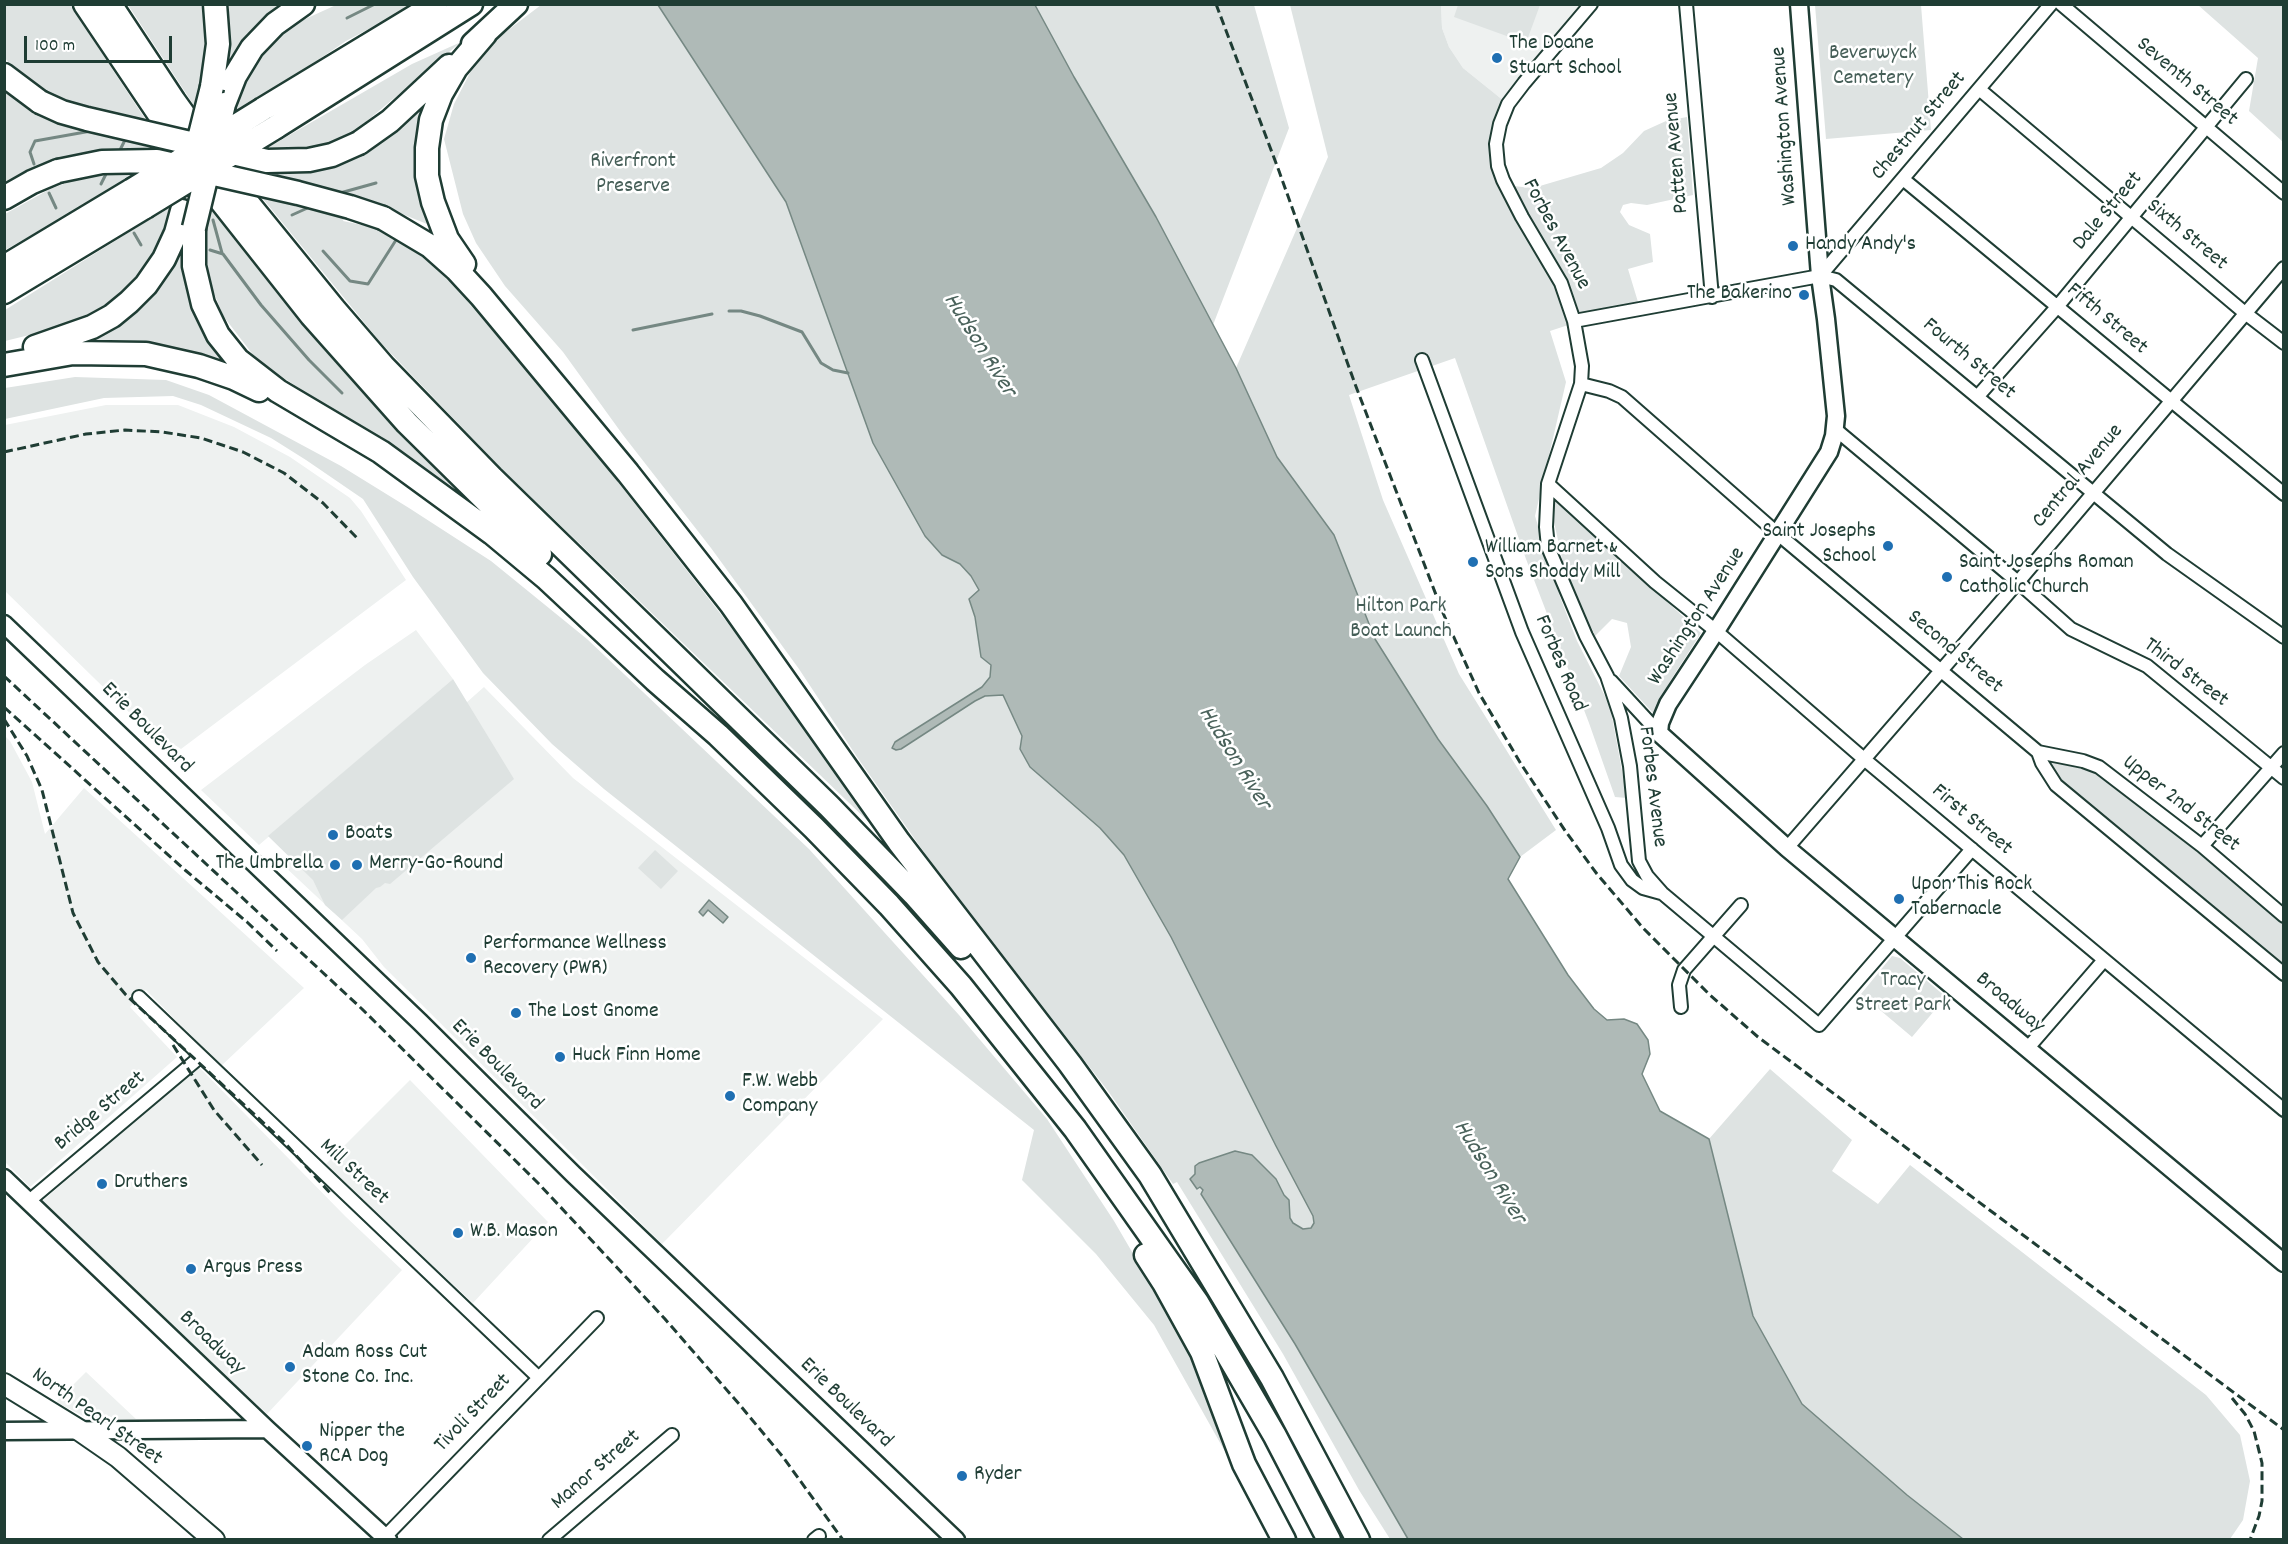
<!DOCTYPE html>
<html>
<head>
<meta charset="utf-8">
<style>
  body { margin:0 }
  #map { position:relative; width:2288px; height:1544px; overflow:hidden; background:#fff; font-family:Dekko,sans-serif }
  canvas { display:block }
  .frame { position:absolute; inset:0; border:6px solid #1f3d34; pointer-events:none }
  .scale { position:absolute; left:24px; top:36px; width:148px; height:27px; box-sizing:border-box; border:3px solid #1f3d34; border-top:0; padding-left:8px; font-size:18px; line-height:21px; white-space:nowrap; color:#1f3d34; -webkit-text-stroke:4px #fff; paint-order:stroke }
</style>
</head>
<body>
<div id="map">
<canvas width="2288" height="1544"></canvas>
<div class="frame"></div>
<div class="scale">100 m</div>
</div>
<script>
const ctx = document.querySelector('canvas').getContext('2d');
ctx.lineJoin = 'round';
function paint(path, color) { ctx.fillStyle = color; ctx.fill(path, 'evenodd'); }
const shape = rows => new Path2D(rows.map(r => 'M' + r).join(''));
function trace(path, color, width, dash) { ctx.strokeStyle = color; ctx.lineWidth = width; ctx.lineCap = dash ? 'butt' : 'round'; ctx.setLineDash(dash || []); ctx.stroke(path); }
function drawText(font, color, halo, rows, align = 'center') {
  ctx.font = font + ' Dekko,sans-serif'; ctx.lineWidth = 5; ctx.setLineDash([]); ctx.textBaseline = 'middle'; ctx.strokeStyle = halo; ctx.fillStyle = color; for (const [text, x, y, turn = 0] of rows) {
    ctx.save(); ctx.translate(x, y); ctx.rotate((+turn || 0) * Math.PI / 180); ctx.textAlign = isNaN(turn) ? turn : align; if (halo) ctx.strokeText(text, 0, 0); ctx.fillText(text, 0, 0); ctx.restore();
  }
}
paint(shape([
  [1441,5,1584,5,1504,101,1463,68,1449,47,1442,28],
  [106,405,178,405,234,427,290,457,350,498,361,511,406,580,181,749,138,721,5,591,5,425],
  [416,630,453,679,259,845,201,790,365,665],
  [484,687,573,778,883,1019,662,1244,384,967,362,939,283,865],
  [4,735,10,741,32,782,45,834,84,788,304,988,221,1066,146,990,130,1007,177,1057,30,1187,5,1162],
  [199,1067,345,1216,402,1270,267,1414,41,1202],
  [410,1080,548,1222,473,1303,325,1165],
  [86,1372,136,1419,115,1419,85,1417,56,1402]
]), '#eef1f0');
paint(shape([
  [5,5,70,5,169,155,129,181,5,250,5,214,50,189,66,183,57,161,5,187,5,87,36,111,45,91,14,70,5,58],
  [128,5,201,5,208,26,204,73,195,107],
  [229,5,285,5,219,99,228,52],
  [336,5,414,5,346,41,256,102,232,113,242,83,264,46,290,26],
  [541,5,658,5,786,202,873,443,942,555,960,564,971,576,979,590,969,600,975,617,981,657,991,665,990,677,982,687,895,742,901,749,975,701,984,696,1003,695,1022,736,1020,749,1030,767,1100,828,1124,855,1171,937,1276,1146,1313,1216,1314,1223,1311,1228,1303,1229,1293,1223,1290,1218,1289,1200,1284,1195,1276,1179,1252,1155,1239,1152,1229,1153,1199,1163,1195,1174,1198,1189,1200,1187,1203,1190,1201,1194,1295,1344,1408,1539,1390,1539,1359,1490,1283,1354,1177,1182,1173,1184,1108,1091,926,855,857,757,799,669,711,548,623,435,563,352,505,286,476,243,463,214,444,139,454,104,475,63,495,40],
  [1035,5,1254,5,1289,128,1213,325,1156,217,1074,77],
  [1290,5,1441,5,1442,28,1449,47,1463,68,1504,101,1498,132,1503,167,1513,186,1533,188,1601,168,1623,153,1644,131,1666,121,1687,117,1693,195,1647,205,1631,203,1623,205,1620,212,1629,225,1650,234,1653,262,1628,269,1638,302,1550,331,1566,382,1535,516,1560,597,1577,641,1610,706,1627,798,1615,797,1589,723,1526,559,1455,358,1349,395,1383,500,1459,674,1556,830,1520,857,1487,806,1438,739,1375,639,1334,535,1277,457,1236,368,1328,157],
  [1458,5,1458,4,1540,5,1526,43,1454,17],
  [1815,5,1921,5,1931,130,1826,139],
  [2198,5,2283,5,2283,142,2249,111,2258,58],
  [461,42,349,136,361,155,393,135,428,102,422,198,427,224,385,207,352,196,343,221,381,229,417,248,460,293,569,419,800,716,873,826,501,468,381,343,236,166,412,64],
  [177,202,157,253,112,302,62,327,5,341,5,310],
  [210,207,279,296,396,427,471,503,257,360,224,317,208,279,204,247],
  [189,219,232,369,176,349,122,343,88,344,121,325,154,294,172,265],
  [75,377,166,380,209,395,341,466,409,508,491,561,587,639,809,849,959,1015,1047,1119,1114,1221,1177,1329,1212,1400,1274,1539,1154,1325,1096,1254,1022,1180,1034,1130,604,789,552,744,483,673,413,577,363,499,306,460,271,438,201,405,173,396,104,398,5,419,5,388],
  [1554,498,1701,633,1672,678,1653,713,1619,676,1631,647,1627,623,1612,619,1595,636,1563,563,1554,522],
  [453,679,514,779,390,884,385,883,380,887,376,888,342,920,325,905,313,880,268,836],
  [2049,759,2071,762,2101,773,2283,923,2283,968,2061,781],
  [655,850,678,871,661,889,638,868],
  [1892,956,1900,958,1946,997,1912,1037,1861,994],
  [1770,1069,1852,1140,1832,1171,1878,1204,1910,1165,2206,1395,2240,1435,2250,1481,2243,1520,2230,1539,1963,1539,1907,1495,1802,1404,1753,1316,1709,1139]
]), '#dee3e2');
const water = shape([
  [658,5,1035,5,1074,77,1156,217,1236,368,1277,457,1334,535,1375,639,1438,739,1487,806,1520,857,1508,879,1568,975,1594,1009,1607,1020,1624,1019,1637,1024,1648,1040,1650,1054,1642,1074,1660,1111,1709,1139,1753,1316,1802,1404,1907,1495,1963,1539,1408,1539,1295,1344,1201,1194,1203,1190,1200,1187,1197,1189,1190,1179,1195,1174,1195,1166,1199,1163,1235,1151,1252,1155,1276,1179,1284,1195,1289,1200,1290,1218,1293,1223,1303,1229,1311,1228,1314,1223,1313,1216,1276,1146,1171,937,1124,855,1100,828,1030,767,1020,749,1022,736,1003,695,985,696,975,701,901,749,896,750,892,748,895,742,982,687,990,677,991,665,981,657,975,617,969,599,979,590,971,576,960,564,942,555,925,536,873,443,786,202,658,5],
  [709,900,728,917,723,923,708,910,703,916,699,912,709,900]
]);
paint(water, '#afbab7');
trace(water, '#758883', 1.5);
trace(shape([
  [347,18,375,4],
  [118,154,126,138],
  [34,164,30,152,35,141,91,131],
  [101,184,108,170],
  [49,193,56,208],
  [340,193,376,183],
  [292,215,312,206],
  [213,220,222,253],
  [134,233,141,245],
  [210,250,223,254,261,305,309,360,342,393],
  [323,251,350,281,368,284,396,240],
  [729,311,741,311,760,316,802,332,821,363,833,370,848,373],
  [633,330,712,314]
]), '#758883', 3);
const street = shape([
  [1591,4,1524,83,1508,104,1500,124,1496,144,1498,166,1503,180,1522,217,1561,283,1574,321,1582,366,1581,384,1548,484,1546,527,1548,547,1586,636,1607,676,1621,718,1630,766,1639,861,1647,876,1662,893,1819,1025,1972,849],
  [1686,4,1712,297],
  [2061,4,2284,193],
  [1979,89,2245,313,2284,343],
  [1903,179,2284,494],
  [1820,276,2051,4],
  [1574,321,1820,276,1836,280,2167,554,2284,637],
  [1422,360,1522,632,1608,828,1621,865,1632,880,1643,888,1661,893],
  [1581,384,1609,391,1622,397,1778,534,2038,752,2042,763,2056,785,2284,974],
  [1978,396,2057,307,2246,79],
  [1835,429,2018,582,2071,629,2147,666,2284,778],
  [1548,484,1655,582,1716,631,1864,759,2284,1110],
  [1611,681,1659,733],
  [2038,752,2083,761,2099,767,2202,846,2284,916],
  [2202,846,2284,753],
  [1787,848,2018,582,2284,268],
  [139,997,539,1378],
  [1681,1007,1679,985,1684,970,1741,905],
  [2027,1049,2104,960],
  [29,1201,200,1057],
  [382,1540,597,1318],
  [549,1540,672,1435],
  [814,1540,819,1536]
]);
const secondary = shape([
  [1799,4,1820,276,1826,319,1836,416,1834,436,1829,452,1716,631,1668,704,1660,723,1659,733,1787,848,2284,1263],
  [4,624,420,1022,573,1174,956,1540],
  [4,1178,267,1429,388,1540],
  [4,1431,267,1429]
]);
const primary = shape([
  [4,1384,79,1430,118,1457,214,1540]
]);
const highway = shape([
  [85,4,198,172,311,315,407,423,540,554],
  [110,4,174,101,242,196,334,309,384,367,492,478,829,806,914,894,961,947],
  [473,44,516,4],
  [4,75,40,102],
  [212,87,218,44,215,4],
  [224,104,235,76,252,48,275,24,303,4],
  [263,109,436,4],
  [276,127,471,4],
  [359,143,390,121,449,66],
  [4,198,32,182,58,171],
  [383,218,430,246,457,270,481,296,628,473,731,604,899,842,1070,1064,1150,1175,1272,1378,1358,1540],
  [194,228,194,266,203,304,218,335,238,360,278,391,381,452,492,533,546,578,655,680,718,735,814,828,889,905,961,986,1075,1129,1197,1302,1275,1436,1329,1540],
  [464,264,447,239,433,202,427,176,427,148,431,120,441,94,456,68,485,34],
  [4,267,132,190],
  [4,292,145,207],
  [35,347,92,327,112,316,129,302,146,285,164,259,176,233,182,211],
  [4,365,73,353,146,354,199,366,234,378,259,390],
  [1146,1255,1164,1283,1202,1352,1244,1464,1284,1540]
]);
trace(street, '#1f3d34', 16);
trace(secondary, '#1f3d34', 21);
trace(primary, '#1f3d34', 24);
trace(highway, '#1f3d34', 27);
trace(street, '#fff', 12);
trace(secondary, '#fff', 16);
trace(primary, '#fff', 20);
trace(highway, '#fff', 22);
trace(shape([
  [1216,4,1279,171,1355,384,1443,613,1479,693,1521,764,1566,832,1597,874,1643,928,1710,995,1758,1037,2284,1430],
  [4,452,86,434,125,430,162,432,201,438,243,452,284,473,323,503,357,538],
  [4,676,362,1009,539,1184,665,1319,739,1404,783,1457,843,1540],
  [4,707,185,870,247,922,277,951],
  [4,719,27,756,42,790,73,913,98,962,126,995,283,1141,331,1194],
  [173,1045,214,1110,262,1165],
  [2232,1398,2245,1414,2254,1431,2262,1463,2262,1501,2259,1516,2250,1540]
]), '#1f3d34', 3, [9, 4.5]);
const highwayBridge = shape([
  [40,102,62,112,87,119,267,161,309,160,332,155,359,143],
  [199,139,212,87],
  [58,171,102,162,157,161,298,193,350,207,383,218],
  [132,190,263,109],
  [145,207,276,127],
  [194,228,224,104]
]);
trace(highwayBridge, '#1f3d34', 27, []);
trace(highwayBridge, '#fff', 22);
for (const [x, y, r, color] of [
  [1497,58,6,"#1f6fb2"],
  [1793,246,6,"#1f6fb2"],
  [1804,295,6,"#1f6fb2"],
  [1888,546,6,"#1f6fb2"],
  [1473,562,6,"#1f6fb2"],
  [1947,577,6,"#1f6fb2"],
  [333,835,6,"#1f6fb2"],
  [335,865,6,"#1f6fb2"],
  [357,865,6,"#1f6fb2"],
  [1899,899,6,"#1f6fb2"],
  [471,958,6,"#1f6fb2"],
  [516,1013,6,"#1f6fb2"],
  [560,1057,6,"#1f6fb2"],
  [730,1096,6,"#1f6fb2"],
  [102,1184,6,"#1f6fb2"],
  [458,1233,6,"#1f6fb2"],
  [191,1269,6,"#1f6fb2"],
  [290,1367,6,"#1f6fb2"],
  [307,1446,6,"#1f6fb2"],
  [962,1476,6,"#1f6fb2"]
]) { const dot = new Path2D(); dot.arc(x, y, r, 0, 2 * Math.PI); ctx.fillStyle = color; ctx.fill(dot); trace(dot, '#fff', 2); }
drawText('22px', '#1f3d34', '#fff', [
  ["The Doane",1509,45],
  ["Stuart School",1509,70],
  ["Handy Andy's",1805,246],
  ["The Bakerino",1792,295,"right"],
  ["Saint Josephs",1876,533,"right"],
  ["School",1876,558,"right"],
  ["William Barnet &",1485,549],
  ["Sons Shoddy Mill",1485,574],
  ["Saint Josephs Roman",1959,564],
  ["Catholic Church",1959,589],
  ["Boats",345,835],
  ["The Umbrella",323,865,"right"],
  ["Merry-Go-Round",369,865],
  ["Upon This Rock",1911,886],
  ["Tabernacle",1911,911],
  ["Performance Wellness",483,945],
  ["Recovery (PWR)",483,970],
  ["The Lost Gnome",528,1013],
  ["Huck Finn Home",572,1057],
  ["F.W. Webb",742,1083],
  ["Company",742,1108],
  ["Druthers",114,1184],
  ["W.B. Mason",470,1233],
  ["Argus Press",203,1269],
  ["Adam Ross Cut",302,1354],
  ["Stone Co. Inc.",302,1379],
  ["Nipper the",319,1433],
  ["RCA Dog",319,1458],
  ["Ryder",974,1476]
], 'left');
drawText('22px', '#455e57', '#fff', [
  ["Beverwyck",1873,55],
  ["Cemetery",1873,80],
  ["Riverfront",633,163],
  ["Preserve",633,188],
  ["Hilton Park",1401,608],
  ["Boat Launch",1401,633],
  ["Tracy",1903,982],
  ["Street Park",1903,1007]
]);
drawText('22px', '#1f3d34', '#fff', [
  ["Seventh Street",2186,83,40],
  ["Washington Avenue",1786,126,-94],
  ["Chestnut Street",1920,127,-50],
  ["Patten Avenue",1678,153,-95],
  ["Dale Street",2109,212,-50],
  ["Forbes Avenue",1555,235,62],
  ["Sixth Street",2186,236,40],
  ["Fifth Street",2106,320,40],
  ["Fourth Street",1968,360,40],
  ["Central Avenue",2079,477,-50],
  ["Washington Avenue",1698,617,-57],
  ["Second Street",1954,653,40],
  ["Forbes Road",1559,664,67],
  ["Third Street",2185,674,37],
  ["Erie Boulevard",146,729,45],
  ["Forbes Avenue",1651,787,83],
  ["Upper 2nd Street",2180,805,38],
  ["First Street",1971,821,40],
  ["Broadway",2009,1004,40],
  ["Erie Boulevard",496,1066,45],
  ["Bridge Street",101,1112,-40],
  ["Mill Street",353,1173,43],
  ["Broadway",211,1344,44],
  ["Erie Boulevard",845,1404,44],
  ["Tivoli Street",474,1414,-46],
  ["North Pearl Street",96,1418,35],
  ["Manor Street",597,1471,-41]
]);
drawText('italic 24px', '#4a625b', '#fff', [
  ["Hudson River",978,346,58],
  ["Hudson River",1233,759,58],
  ["Hudson River",1488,1173,58]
]);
</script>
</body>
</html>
